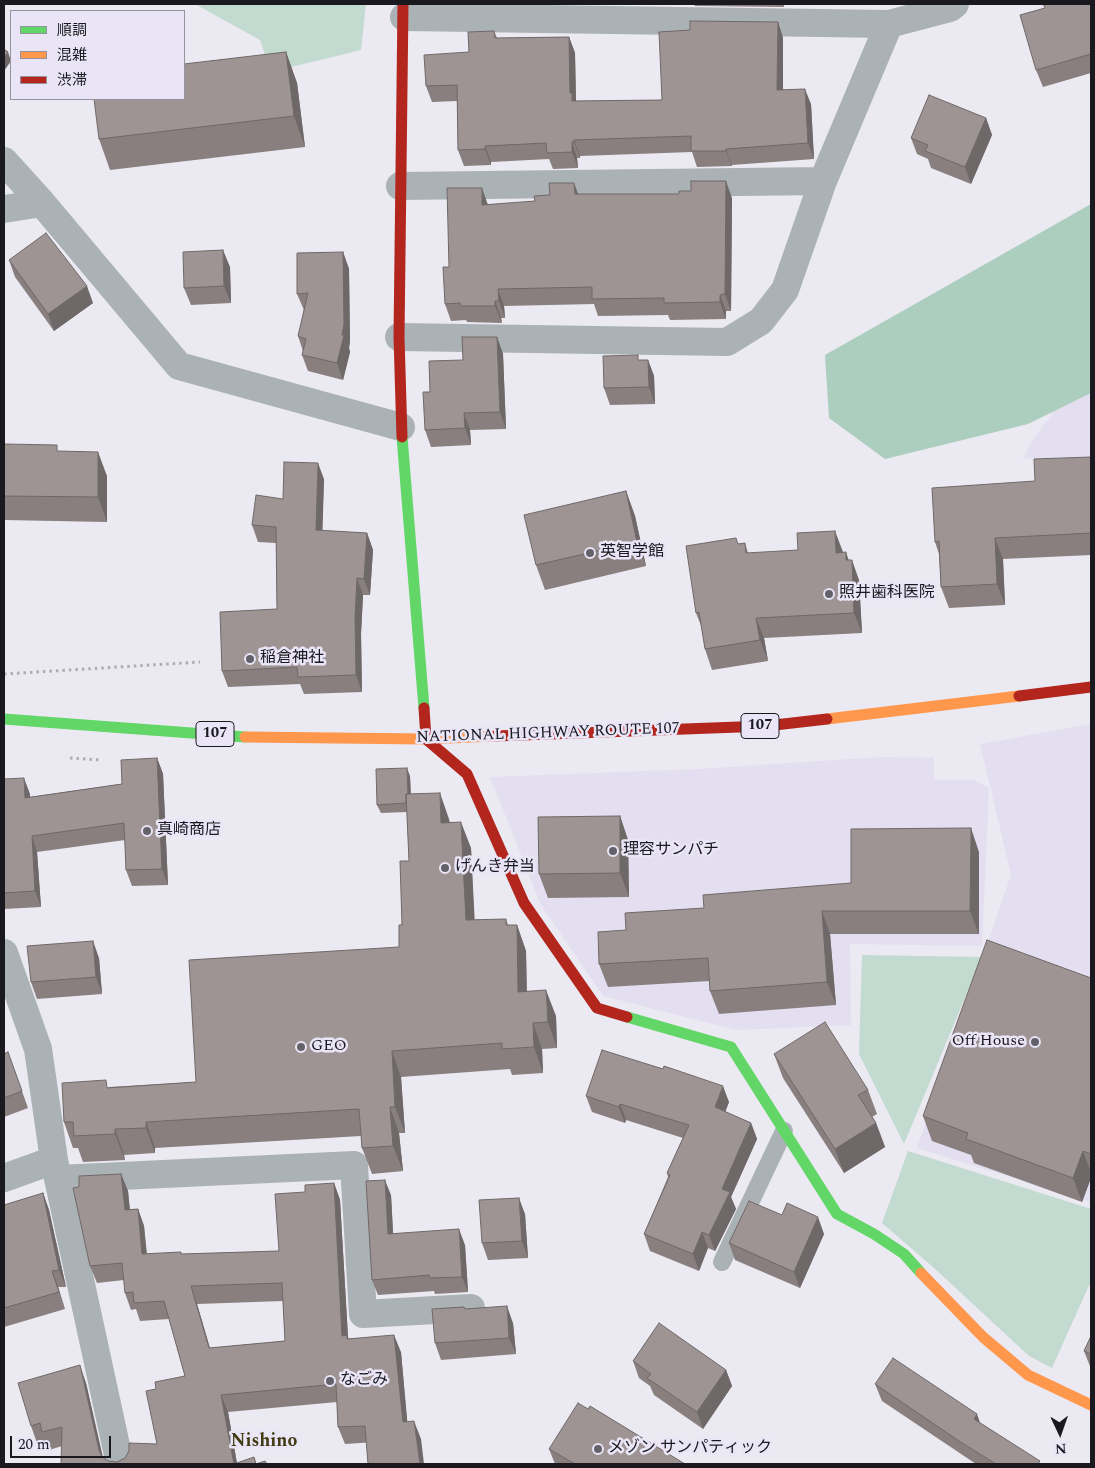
<!DOCTYPE html>
<html>
<head>
<meta charset="utf-8">
<style>
  body { margin:0 }
  #map { position:relative; width:1095px; height:1468px; overflow:hidden; background:#ebe9f2; font-family:Spectral,"Noto Sans JP",serif }
  canvas { display:block }
  .frame { position:absolute; inset:0; border:5px solid #1a191f; pointer-events:none }
  .legend { position:absolute; left:10px; top:10px; width:175px; height:90px; box-sizing:border-box; background:#e9e5f6; border:1px solid #9693a0; margin:0; padding:6px 9px; list-style:none; font-size:15px; color:#1a191f }
  .legend li { display:flex; align-items:center; gap:10px; height:25px }
  .legend b { width:25px; border:1px solid #9693a0 }
  .north { position:absolute; left:1035px; top:1408px; width:50px; height:50px; -webkit-text-stroke:4px #e9e5f6; paint-order:stroke; rotate:177deg; font-size:14px; font-weight:700; line-height:20px; text-align:center; color:#1a191f }
  .north::after { content:''; display:block; margin:auto; width:18px; height:22px; background:#1a191f; clip-path:polygon(50% 0,100% 100%,50% 72%,0 100%) }
  .scale { position:absolute; left:10px; top:1436px; width:101px; height:22px; box-sizing:border-box; border:2px solid #1a191f; border-top:0; padding-left:6px; font-size:15px; line-height:18px; white-space:nowrap; color:#1a191f; -webkit-text-stroke:4px #e9e5f6; paint-order:stroke }
</style>
</head>
<body>
<div id="map">
<canvas width="1095" height="1468"></canvas>
<div class="frame"></div>
<ul class="legend">
<li><b style="height:6px;background:#63d668"></b>順調</li>
<li><b style="height:6px;background:#ff974d"></b>混雑</li>
<li><b style="height:6px;background:#b3261e"></b>渋滞</li>
</ul>
<div class="north">N</div>
<div class="scale">20 m</div>
</div>
<script>
const ctx = document.querySelector('canvas').getContext('2d');
ctx.lineJoin = 'round';
function paint(path, color) { ctx.fillStyle = color; ctx.fill(path, 'evenodd'); }
const shape = rows => new Path2D(rows.map(r => 'M' + r).join(''));
function trace(path, color, width, dash) { ctx.strokeStyle = color; ctx.lineWidth = width; ctx.lineCap = dash ? 'butt' : 'round'; ctx.setLineDash(dash || []); ctx.stroke(path); }
function drawText(font, color, halo, rows, align = 'center') {
  ctx.font = font + ' Spectral,"Noto Sans JP",serif'; ctx.lineWidth = 5; ctx.setLineDash([]); ctx.textBaseline = 'middle'; ctx.strokeStyle = halo; ctx.fillStyle = color; for (const [text, x, y, turn = 0] of rows) {
    ctx.save(); ctx.translate(x, y); ctx.rotate((+turn || 0) * Math.PI / 180); ctx.textAlign = isNaN(turn) ? turn : align; if (halo) ctx.strokeText(text, 0, 0); ctx.fillText(text, 0, 0); ctx.restore();
  }
}
paint(shape([
  [1091,361,1091,461,1023,458,1034,438],
  [1091,724,1091,1202,917,1148,1011,875,980,744],
  [881,757,934,758,934,780,974,780,989,788,982,946,850,944,851,1025,736,1030,603,996,541,905,490,777,699,769]
]), '#e3dff0');
paint(shape([
  [195,4,366,4,361,50,271,72,260,40],
  [862,955,982,957,904,1144,859,1054],
  [908,1151,1091,1209,1091,1281,1052,1368,1029,1356,933,1267,882,1223]
]), '#c3dad0');
paint(shape([
  [1091,204,1091,393,1028,424,885,459,829,418,825,355]
]), '#accebe');
trace(shape([
  [4,674,200,662],
  [70,758,101,760]
]), '#abaeb4', 3, [2.5, 4]);
trace(shape([
  [722,1262,784,1131]
]), '#abb2b6', 18);
trace(shape([
  [404,17,889,24],
  [4,161,42,203,179,366,401,427],
  [400,186,823,181],
  [4,209,42,203],
  [399,337,727,342,761,321,785,290,823,181,889,24,950,8,955,4],
  [4,953,38,1049,54,1160,120,1464],
  [4,1178,54,1160],
  [58,1179,354,1165,363,1314,471,1308]
]), '#abb2b6', 28);
trace(shape([
  [402,437,424,708],
  [4,719,245,737],
  [627,1017,731,1047,837,1214,874,1234,904,1254,921,1273]
]), '#63d668', 11);
trace(shape([
  [827,719,1019,696],
  [245,737,426,739,495,736],
  [921,1273,983,1337,1028,1375,1091,1405]
]), '#ff974d', 11);
trace(shape([
  [402,437,399,337,403,4],
  [1019,696,1091,687],
  [424,708,426,739,467,774,524,903,597,1008,627,1017],
  [495,736,766,726,827,719]
]), '#b3261e', 11);
paint(shape([
  [694,4,784,4,784,7,695,6],
  [1091,4,1091,73,1043,87,1036,70,1045,8],
  [778,22,783,38,783,89,811,104,814,159,732,165,732,166,697,167,692,152,580,156,580,158,577,158,578,168,553,169,549,159,491,162,491,165,464,166,458,150,457,101,432,102,426,86,469,52,494,31,497,38,569,37,575,53,576,101,662,100,690,30],
  [286,52,297,83,305,147,110,170,99,139],
  [986,118,992,135,971,184,931,168,928,159,917,154,911,138],
  [574,183,578,194,732,198,731,311,726,311,726,319,670,320,668,315,598,316,594,304,504,306,505,318,501,318,502,323,467,322,466,320,451,321,445,304,449,267,535,201,550,195],
  [343,252,349,269,350,341,349,348,350,352,343,380,308,371,302,355,303,351,298,336,304,310,297,294],
  [9,260,93,303,54,331,15,277],
  [230,267,231,303,191,305,184,288],
  [497,337,503,354,506,429,470,430,471,445,431,447,425,430,430,392,463,360],
  [640,360,648,360,654,376,655,404,610,405,604,388],
  [4,444,60,452,107,476,107,522,4,520],
  [1091,457,1091,555,1003,559,1005,605,949,608,941,587,939,554,935,542,1035,481],
  [324,479,322,531,367,533,373,550,370,595,363,595,361,634,362,692,304,694,300,684,228,687,222,671,277,609,276,543,258,542,252,525,283,499],
  [626,491,635,516,646,566,545,590,536,565],
  [745,543,748,553,843,552,848,560,859,580,862,633,764,638,768,661,712,670,705,649,702,628,696,613,739,544],
  [157,758,163,774,168,885,132,886,126,870,125,840,37,852,41,907,4,909,4,779,30,794,30,797,122,784],
  [410,776,411,794,449,819,450,823,471,848,474,920,506,919,508,925,517,925,526,951,527,991,556,1016,557,1048,542,1049,543,1073,512,1075,510,1069,401,1077,405,1133,399,1133,403,1171,372,1174,362,1148,361,1136,155,1148,155,1153,124,1155,125,1160,83,1162,78,1148,73,1148,64,1122,109,1087,196,1082,399,947,409,861,407,812,381,813,377,805],
  [620,816,628,840,629,897,548,898,539,874],
  [979,852,979,934,830,934,836,1005,719,1014,710,991,710,981,608,987,599,964,626,930,704,908,851,883],
  [99,958,102,994,37,999,31,982],
  [1091,978,1091,1178,1082,1202,974,1163,971,1155,932,1141,923,1116],
  [8,1052,28,1108,4,1117,4,1054],
  [774,1054,868,1090,877,1114,872,1117,876,1123,885,1147,844,1173,783,1078],
  [586,1096,729,1102,725,1112,751,1123,757,1139,731,1197,736,1209,715,1251,708,1248,699,1271,650,1251,644,1234,668,1177,667,1173,683,1138,626,1120,625,1123,592,1112],
  [121,1174,128,1191,130,1209,138,1209,144,1226,147,1254,181,1254,279,1251,305,1192,334,1183,340,1200,348,1337,348,1339,401,1352,407,1422,421,1439,345,1444,338,1427,337,1402,228,1412,237,1463,267,1464,61,1464,62,1446,49,1450,45,1441,37,1443,31,1426,86,1383,103,1457,108,1461,117,1462,157,1444,156,1389,185,1376,169,1319,140,1321,136,1309,131,1310,125,1293,124,1280,97,1283,90,1266,79,1187],
  [283,1301,285,1341,210,1348,197,1304],
  [43,1193,49,1210,66,1287,58,1287,65,1309,4,1327,4,1205],
  [391,1195,393,1234,465,1245,468,1292,435,1294,434,1291,378,1295,372,1280],
  [525,1214,528,1258,488,1260,482,1243],
  [782,1215,824,1234,800,1288,735,1260,729,1243],
  [464,1307,465,1309,513,1323,516,1354,441,1360,435,1343],
  [1091,1336,1091,1369,1084,1351],
  [633,1361,726,1370,732,1386,703,1429,654,1395,650,1386,639,1378],
  [875,1384,980,1423,1041,1464,976,1464,882,1401],
  [588,1409,685,1464,555,1464,549,1449]
]), '#897f7f');
paint(shape([
  [778,22,783,38,783,105,777,90],
  [569,37,575,53,576,103,578,117,570,93],
  [8,52,11,61,4,71,4,58],
  [286,52,297,83,305,147,294,116],
  [805,89,811,104,814,159,808,143],
  [986,118,992,135,971,184,965,167],
  [574,140,580,156,580,158,574,142],
  [572,142,577,158,578,168,572,152],
  [485,146,491,162,491,165,485,149],
  [726,149,732,165,732,166,726,151],
  [726,181,732,198,731,311,725,294],
  [574,183,580,200,575,194],
  [482,188,488,205,488,222,482,205],
  [223,250,230,267,231,303,224,286],
  [343,252,349,269,350,341,349,348,350,352,343,380,337,363,342,335],
  [87,286,93,303,54,331,48,314],
  [498,289,504,306,505,318,499,301],
  [720,295,726,311,726,319,720,302],
  [495,301,501,318,502,323,495,306],
  [497,337,503,354,506,429,500,412],
  [648,360,654,376,655,404,649,387],
  [464,413,470,430,471,445,465,428],
  [98,452,107,476,107,522,98,497],
  [318,463,324,479,322,547,316,530],
  [626,491,635,516,646,566,637,542],
  [835,531,843,552,844,573,836,553],
  [367,533,373,550,370,595,364,579],
  [995,538,1003,559,1005,605,997,584],
  [846,552,852,570,852,560,859,580,862,633,854,613,846,560],
  [357,578,363,595,361,634,362,692,356,675,355,617],
  [756,618,764,638,768,661,760,640],
  [157,758,163,774,168,885,162,869],
  [407,768,410,776,411,812,408,803],
  [24,778,30,794,31,814,25,798],
  [440,793,449,819,451,849,441,823],
  [620,816,628,840,629,897,620,873],
  [461,822,471,848,476,946,466,920],
  [971,828,979,852,979,934,970,911],
  [32,836,37,852,41,907,35,891],
  [822,911,830,934,836,1005,827,982],
  [517,925,526,951,527,1017,518,992],
  [93,941,99,958,102,994,96,977],
  [546,990,556,1016,557,1048,548,1022],
  [533,1023,542,1049,543,1073,534,1047],
  [392,1051,401,1077,405,1133,395,1107],
  [723,1086,729,1102,721,1123,715,1107],
  [620,1104,626,1120,625,1123,619,1107],
  [390,1107,399,1133,403,1171,393,1146],
  [146,1122,155,1148,155,1153,146,1128],
  [751,1123,757,1139,731,1197,736,1209,715,1251,709,1235,722,1189],
  [876,1123,885,1147,844,1173,835,1149],
  [115,1129,124,1155,125,1160,115,1134],
  [1083,1151,1091,1173,1091,1178,1082,1202,1073,1178],
  [121,1174,128,1191,131,1227,125,1210],
  [385,1180,391,1195,394,1250,388,1234],
  [334,1183,340,1200,348,1337,353,1353,342,1336],
  [43,1193,49,1210,66,1287,59,1270],
  [519,1198,525,1214,528,1258,522,1241],
  [138,1209,144,1226,148,1272,142,1254],
  [818,1217,824,1234,800,1288,794,1272],
  [459,1229,465,1245,468,1292,462,1277],
  [702,1232,708,1248,699,1271,693,1254],
  [52,1271,58,1287,65,1309,59,1292],
  [191,1286,197,1304,215,1366,209,1348],
  [507,1306,513,1323,516,1354,509,1338],
  [394,1335,401,1352,409,1440,403,1422],
  [80,1365,86,1383,104,1464,99,1450],
  [726,1370,732,1386,703,1429,697,1412],
  [221,1395,228,1412,237,1464,234,1464],
  [977,1414,983,1431,974,1419],
  [414,1421,421,1439,424,1464,420,1464]
]), '#6f6868');
const building = shape([
  [1043,4,1091,4,1091,54,1036,70,1020,15,1045,8,1043,4],
  [690,21,778,22,777,90,805,89,808,143,726,149,726,151,691,151,691,136,574,140,574,142,572,142,572,152,547,153,546,143,485,146,485,149,458,150,457,85,426,86,424,55,469,52,468,32,494,31,495,38,569,37,570,93,572,93,572,101,662,100,659,32,690,30,690,21],
  [4,49,8,52,4,58,4,49],
  [286,52,294,116,99,139,94,99,184,99,184,64,286,52],
  [929,95,986,118,965,167,925,151,928,145,911,138,929,95],
  [691,181,726,181,725,294,720,295,720,302,664,303,664,298,592,299,592,287,498,289,499,301,495,301,495,306,461,306,460,303,445,304,443,267,449,267,447,188,482,188,482,205,535,201,534,196,550,195,549,183,574,183,575,194,679,194,679,191,691,191,691,181],
  [46,233,87,286,48,314,9,260,46,233],
  [223,250,224,286,184,288,183,252,223,250],
  [343,252,344,324,342,335,344,335,337,363,302,355,306,339,298,336,308,293,297,294,297,253,343,252],
  [462,337,497,337,500,412,464,413,465,428,425,430,423,392,430,392,429,361,463,360,462,337],
  [638,355,638,360,648,360,649,387,604,388,603,356,638,355],
  [4,444,57,445,57,451,98,452,98,497,4,496,4,444],
  [1091,457,1091,533,995,538,997,584,941,587,939,541,935,542,932,488,1035,481,1034,459,1091,457],
  [284,462,318,463,316,530,367,533,364,579,357,578,355,617,356,675,298,677,297,667,222,671,220,612,277,609,276,527,252,525,256,495,283,499,284,462],
  [626,491,637,542,536,565,524,515,626,491],
  [835,531,836,553,846,552,846,560,852,560,854,613,756,618,760,640,705,649,699,612,696,613,686,546,736,538,738,544,745,543,746,553,798,550,797,533,835,531],
  [157,758,162,869,126,870,124,823,32,836,35,891,4,893,4,779,24,778,25,798,122,784,121,760,157,758],
  [407,768,408,794,406,794,406,803,377,805,376,769,407,768],
  [440,793,441,823,461,822,466,920,506,919,506,925,517,925,518,992,546,990,548,1022,533,1023,534,1047,502,1049,502,1043,392,1051,395,1107,390,1107,393,1146,362,1148,359,1109,146,1122,146,1128,115,1129,115,1134,74,1136,73,1122,64,1122,62,1083,106,1080,107,1088,196,1082,189,960,399,947,399,925,402,925,400,861,409,861,406,794,440,793],
  [620,816,620,873,539,874,538,817,620,816],
  [971,828,970,911,822,911,827,982,710,991,708,958,599,964,598,932,626,930,625,913,704,908,703,895,851,883,851,829,971,828],
  [987,940,1091,978,1091,1154,1083,1151,1073,1178,966,1139,968,1133,923,1116,987,940],
  [93,941,96,977,31,982,27,946,93,941],
  [825,1022,868,1090,858,1095,876,1123,835,1149,774,1054,825,1022],
  [602,1050,663,1069,664,1066,723,1086,715,1107,751,1123,722,1189,730,1192,709,1235,702,1232,693,1254,644,1234,670,1175,667,1173,689,1125,620,1104,619,1107,586,1096,602,1050],
  [8,1052,22,1091,4,1098,4,1054,8,1052],
  [121,1174,125,1210,138,1209,142,1254,181,1252,181,1254,279,1251,275,1194,305,1192,305,1185,334,1183,342,1336,347,1335,347,1339,394,1335,403,1422,414,1421,420,1464,368,1464,365,1426,338,1427,336,1384,221,1395,234,1464,254,1457,256,1464,265,1461,267,1464,61,1464,62,1427,42,1432,40,1423,31,1426,18,1383,80,1365,99,1450,102,1457,108,1461,117,1462,125,1458,129,1451,129,1443,157,1444,146,1391,156,1389,155,1382,185,1376,164,1301,134,1303,133,1292,125,1293,122,1263,90,1266,73,1188,79,1187,79,1176,121,1174],
  [282,1283,285,1341,209,1348,191,1286,282,1283],
  [385,1180,388,1234,459,1229,462,1277,430,1278,429,1275,372,1280,366,1181,385,1180],
  [43,1193,59,1270,52,1271,59,1292,4,1308,4,1205,43,1193],
  [519,1198,522,1241,482,1243,479,1200,519,1198],
  [749,1201,782,1215,787,1203,818,1217,794,1272,729,1243,749,1201],
  [507,1306,509,1338,435,1343,432,1309,464,1307,465,1309,507,1306],
  [659,1323,726,1370,697,1412,647,1378,651,1374,633,1361,659,1323],
  [1091,1336,1091,1354,1084,1351,1091,1336],
  [893,1358,977,1414,974,1419,1040,1461,1038,1464,996,1464,962,1443,875,1384,893,1358],
  [578,1403,588,1409,590,1406,685,1464,575,1464,549,1449,578,1403]
]);
paint(building, '#9f9494');
trace(building, '#6f6868', 1);
for (const [x, y, r, color] of [
  [590,553,5,"#636269"],
  [829,594,5,"#636269"],
  [250,659,5,"#636269"],
  [147,831,5,"#636269"],
  [613,851,5,"#636269"],
  [445,868,5,"#636269"],
  [1035,1042,5,"#636269"],
  [301,1047,5,"#636269"],
  [330,1381,5,"#636269"],
  [598,1449,5,"#636269"]
]) { const dot = new Path2D(); dot.arc(x, y, r, 0, 2 * Math.PI); ctx.fillStyle = color; ctx.fill(dot); trace(dot, '#e9e5f6', 2); }
for (const [x, y, w] of [
  [760,726,38],
  [215,734,38]
]) { const box = new Path2D(); box.roundRect(x - w / 2, y - 12.5, w, 25, 4); ctx.fillStyle = '#e9e5f6'; ctx.fill(box); trace(box, '#1a191f', 1); }
drawText('bold 15px', '#1a191f', null, [
  ["107",760,726],
  ["107",215,734]
]);
drawText('16px', '#1a191f', '#e9e5f6', [
  ["英智学館",600,553],
  ["照井歯科医院",839,594],
  ["稲倉神社",260,659],
  ["真崎商店",157,831],
  ["理容サンパチ",623,851],
  ["げんき弁当",455,868],
  ["Off House",1025,1042,"right"],
  ["GEO",311,1047],
  ["なごみ",340,1381],
  ["メゾン サンパティック",608,1449]
], 'left');
drawText('16px', '#1a191f', '#e9e5f6', [
  ["NATIONAL HIGHWAY ROUTE 107",548,734,-2]
]);
drawText('bold 18px', '#423b11', '#e9e5f6', [
  ["Nishino",264,1442]
]);
</script>
</body>
</html>
